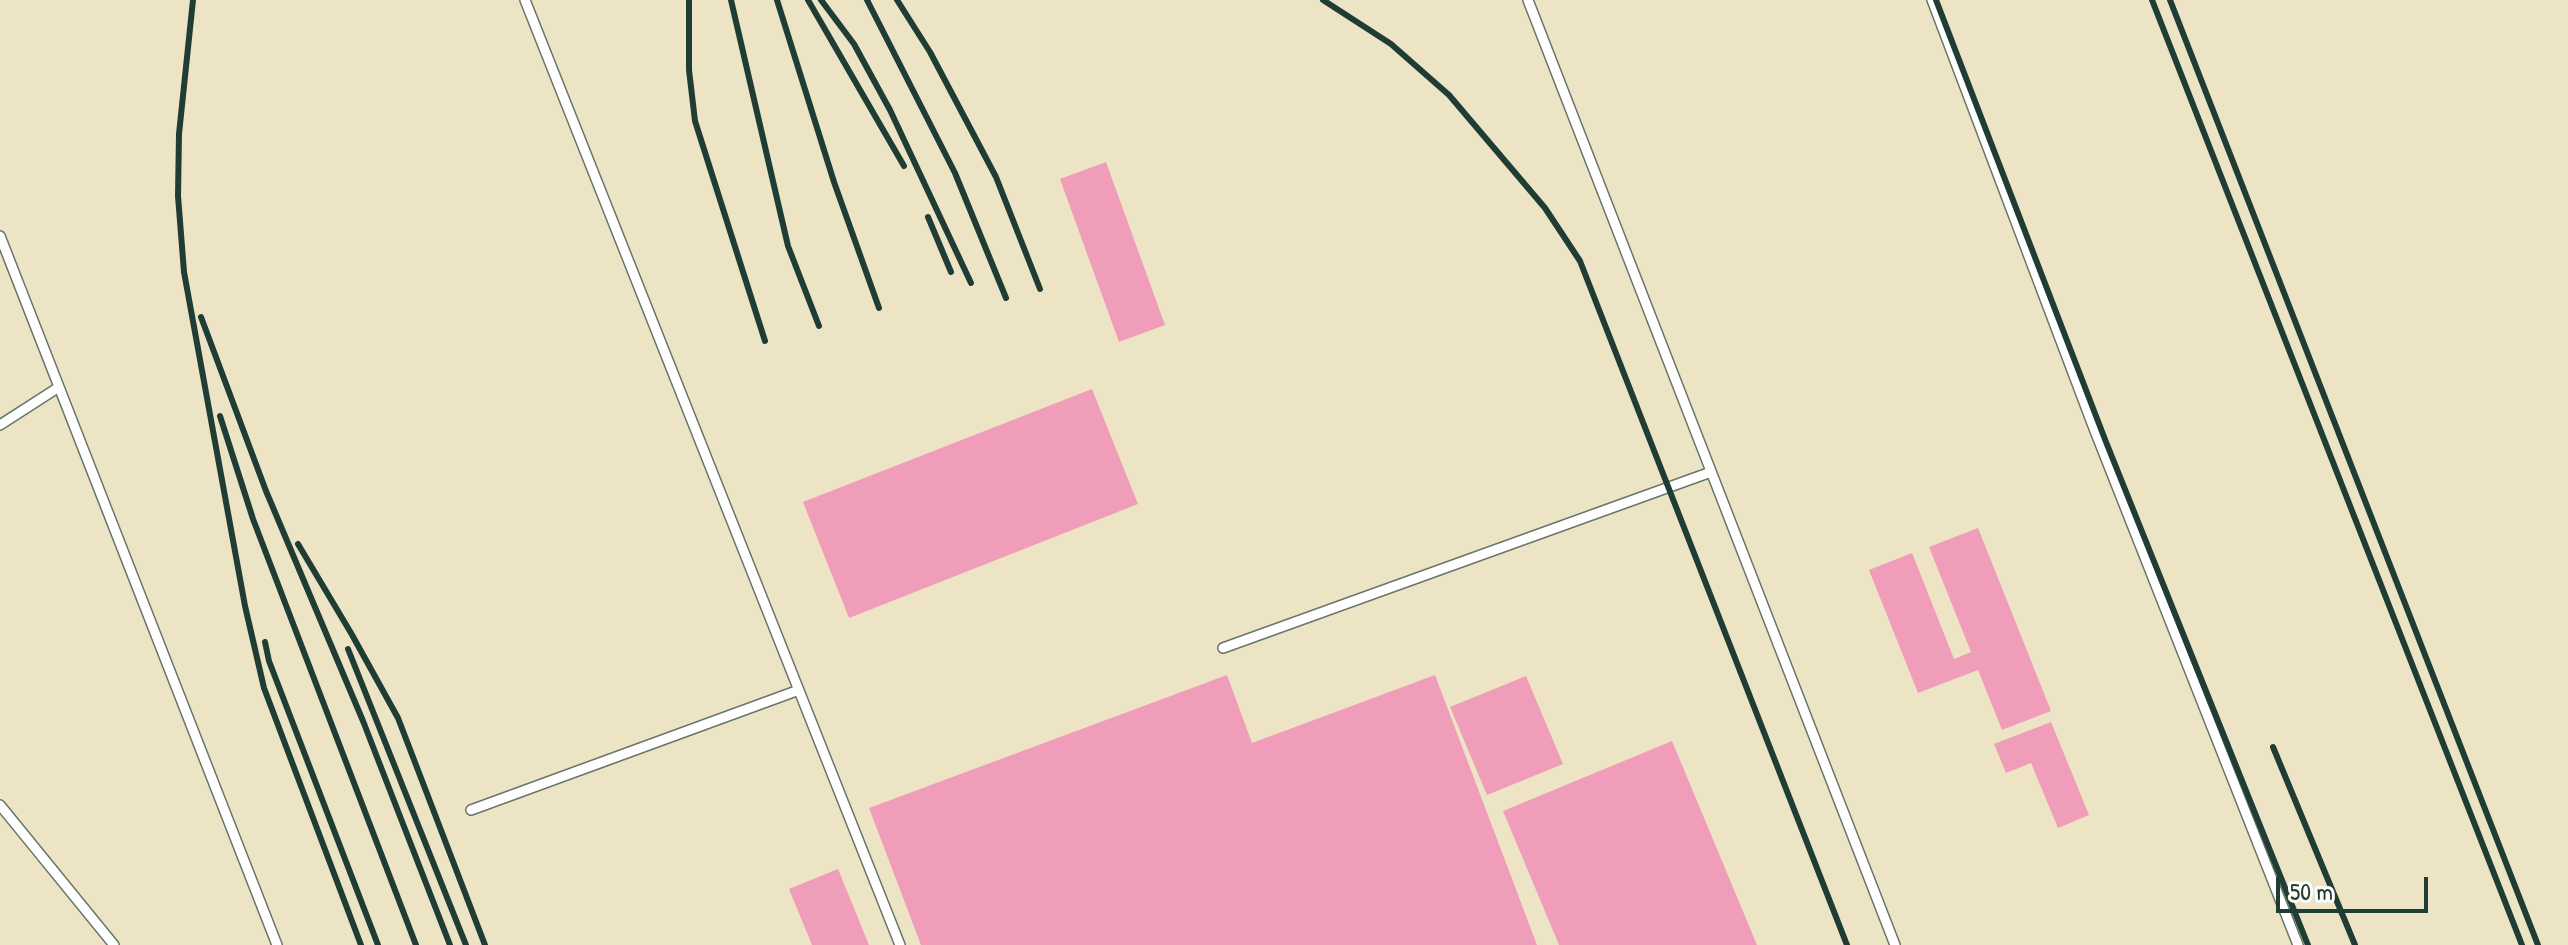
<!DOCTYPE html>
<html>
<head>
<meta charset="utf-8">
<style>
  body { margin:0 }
  #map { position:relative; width:2568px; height:945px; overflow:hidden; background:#ede4c6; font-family:"Patrick Hand",sans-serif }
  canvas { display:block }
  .scale { position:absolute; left:2276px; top:877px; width:152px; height:36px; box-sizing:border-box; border:4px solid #1f3d34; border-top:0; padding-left:10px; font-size:24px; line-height:28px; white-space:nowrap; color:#1f3d34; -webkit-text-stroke:6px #fdfcf7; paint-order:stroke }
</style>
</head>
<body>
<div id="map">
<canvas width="2568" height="945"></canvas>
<div class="scale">50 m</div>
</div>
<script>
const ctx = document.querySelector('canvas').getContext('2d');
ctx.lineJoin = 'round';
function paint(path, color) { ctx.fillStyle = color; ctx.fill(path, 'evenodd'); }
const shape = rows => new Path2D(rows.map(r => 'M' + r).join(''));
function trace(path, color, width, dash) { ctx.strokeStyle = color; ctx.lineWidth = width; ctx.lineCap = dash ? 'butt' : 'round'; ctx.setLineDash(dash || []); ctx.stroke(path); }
paint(shape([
  [1106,162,1165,325,1119,342,1060,179],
  [1092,389,1138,504,849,618,803,502],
  [1978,528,2051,711,2002,730,1978,670,1918,693,1869,570,1912,553,1954,659,1971,652,1929,547],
  [1227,675,1252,743,1435,675,1537,945,921,945,869,808],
  [1526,676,1563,764,1487,795,1450,707],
  [2051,722,2089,815,2058,828,2031,763,2006,773,1994,744],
  [1672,741,1757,945,1559,945,1503,811],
  [838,869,869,945,812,945,789,889]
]), '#f09dba');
const service = shape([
  [525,0,900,945],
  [1528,0,1895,945],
  [1932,0,2093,426,2298,945],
  [0,236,277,945],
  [0,425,59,387],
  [1223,648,1711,472],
  [0,805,114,945],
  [471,810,799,690]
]);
trace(service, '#677767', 12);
trace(service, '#fff', 9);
trace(shape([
  [193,0,179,134,178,196,184,272,245,606,264,688,361,945],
  [689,0,689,70,695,121,765,341],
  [731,0,788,246,819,326],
  [777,0,834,182,879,308],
  [808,0,904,166],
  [821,0,854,44,890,110,971,283],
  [867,0,955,173,1006,298],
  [897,0,930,52,996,177,1040,289],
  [1323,0,1391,44,1449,95,1545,208,1580,261,1847,945],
  [1936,0,2106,442,2308,945],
  [2152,0,2522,945],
  [2170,0,2538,945],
  [928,217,951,272],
  [201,317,266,491,363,721,450,945],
  [220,416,253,519,416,945],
  [298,544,351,633,398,718,485,945],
  [265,642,269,661,378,945],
  [348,649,466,945],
  [2273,747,2355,945]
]), '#1f3d34', 6);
</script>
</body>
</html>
